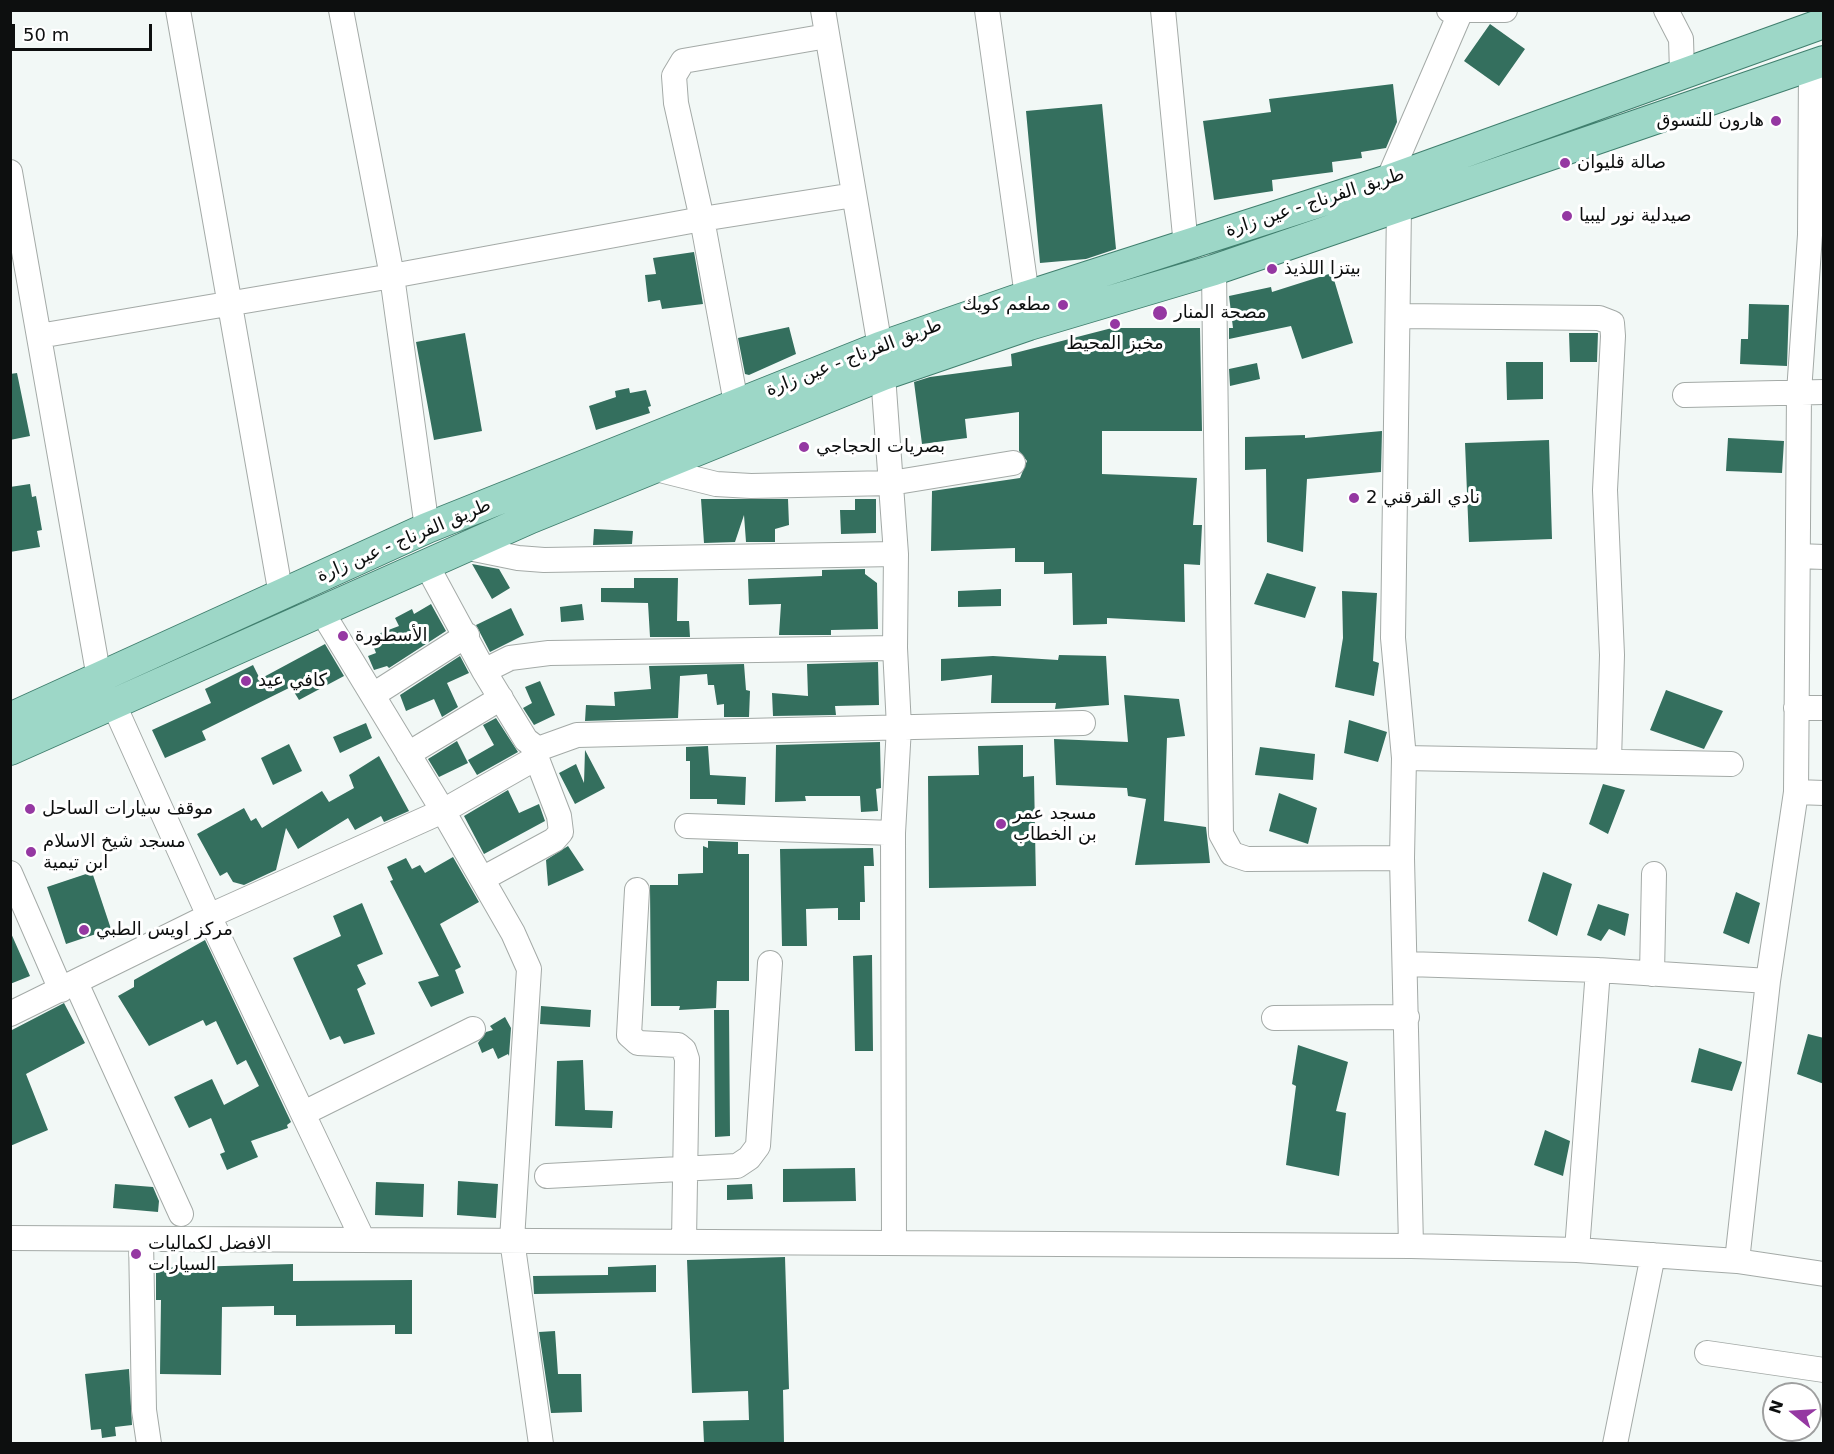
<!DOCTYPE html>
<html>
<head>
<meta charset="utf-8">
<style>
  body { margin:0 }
  #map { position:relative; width:1834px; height:1454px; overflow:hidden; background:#f2f8f6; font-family:"DejaVu Sans",sans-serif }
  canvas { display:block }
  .frame { position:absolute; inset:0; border:12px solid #0d0f0f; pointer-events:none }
  .north { position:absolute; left:1762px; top:1382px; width:60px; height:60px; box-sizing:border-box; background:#fff; border:2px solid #9e9f9f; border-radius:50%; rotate:288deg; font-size:16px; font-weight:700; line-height:24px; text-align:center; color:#0d0f0f }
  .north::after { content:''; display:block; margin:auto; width:21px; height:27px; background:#9538a2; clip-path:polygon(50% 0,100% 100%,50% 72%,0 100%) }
  .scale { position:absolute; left:12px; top:24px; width:140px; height:27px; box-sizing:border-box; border:3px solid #0d0f0f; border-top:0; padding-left:8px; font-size:18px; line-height:21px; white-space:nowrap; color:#0d0f0f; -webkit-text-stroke:4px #fff; paint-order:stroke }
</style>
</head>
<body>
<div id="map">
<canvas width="1834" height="1454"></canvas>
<div class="frame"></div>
<div class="north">N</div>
<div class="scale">50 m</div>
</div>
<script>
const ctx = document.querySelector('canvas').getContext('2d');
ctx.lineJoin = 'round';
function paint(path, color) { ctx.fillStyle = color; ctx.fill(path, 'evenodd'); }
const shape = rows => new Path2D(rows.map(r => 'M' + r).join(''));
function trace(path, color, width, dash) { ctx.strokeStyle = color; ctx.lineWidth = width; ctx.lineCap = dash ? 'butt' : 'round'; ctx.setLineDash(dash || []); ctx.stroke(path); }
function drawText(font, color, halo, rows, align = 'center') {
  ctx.font = font + ' "DejaVu Sans","Noto Sans Arabic",sans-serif'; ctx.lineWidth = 6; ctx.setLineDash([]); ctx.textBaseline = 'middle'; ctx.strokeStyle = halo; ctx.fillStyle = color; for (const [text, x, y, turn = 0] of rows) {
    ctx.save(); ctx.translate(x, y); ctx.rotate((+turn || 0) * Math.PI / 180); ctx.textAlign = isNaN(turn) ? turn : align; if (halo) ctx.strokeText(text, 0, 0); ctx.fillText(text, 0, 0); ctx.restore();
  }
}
paint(shape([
  [1490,24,1525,49,1499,86,1464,61],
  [1393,84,1397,122,1386,148,1361,152,1362,158,1332,162,1333,172,1272,180,1273,191,1214,200,1203,121,1271,112,1269,99],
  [1102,104,1116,249,1086,259,1040,263,1026,111],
  [694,252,703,304,662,309,660,300,648,302,645,275,656,274,653,258],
  [1332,273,1353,343,1302,359,1291,326,1229,339,1229,328,1233,328,1229,296,1271,287,1272,292],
  [1749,304,1789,305,1787,366,1740,364,1741,339,1748,339],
  [789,327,796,354,749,375,745,374,738,338],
  [1112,328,1200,328,1202,431,1102,431,1102,474,1197,478,1193,525,1202,525,1200,565,1184,564,1185,622,1107,618,1107,624,1073,625,1072,573,1044,574,1044,562,1015,562,1015,548,931,551,932,491,1020,478,1027,461,1019,451,1019,412,965,419,967,438,922,444,914,382,930,377,1012,366,1011,354],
  [465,333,482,431,434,440,416,342],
  [1569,333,1598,333,1597,362,1570,362],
  [1506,362,1543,362,1543,399,1507,400],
  [1257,363,1260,379,1230,386,1229,369],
  [17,373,30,436,10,440,10,374],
  [629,388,630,393,646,390,651,406,648,407,650,413,596,430,589,406,616,397,615,391],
  [1382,431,1381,472,1307,479,1303,552,1267,542,1266,469,1245,470,1245,437,1305,435,1305,438],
  [1728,438,1784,441,1782,473,1726,471],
  [1549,440,1552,539,1469,542,1465,443],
  [30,484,32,497,36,496,42,530,37,531,40,547,10,552,10,487],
  [701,499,788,499,789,525,775,529,775,542,746,542,744,515,735,542,704,543],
  [855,499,876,499,876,533,841,534,840,510,855,510],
  [594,529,633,531,632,544,593,545],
  [472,564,499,569,510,588,492,599],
  [865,569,865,574,877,583,878,629,831,630,831,635,779,635,781,604,749,605,748,579,822,576,822,570],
  [1267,573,1316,587,1305,618,1254,604],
  [634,578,678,578,677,621,689,621,690,637,650,637,648,603,601,602,601,588,634,588],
  [1001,589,1001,606,958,607,958,591],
  [1342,591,1377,593,1373,661,1379,663,1374,696,1335,687,1343,638],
  [431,604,446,631,389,668,387,666,374,670,368,656,376,653,370,637,399,626,395,618,412,609,414,614],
  [582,604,584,620,561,622,560,607],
  [511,608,524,635,490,652,476,625],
  [325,644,344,676,299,700,291,687,202,731,206,740,165,758,152,730,211,703,205,689,253,665,260,679],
  [1059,655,1106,656,1109,705,1055,709,1056,703,991,703,992,675,941,681,941,659,993,656,1058,660],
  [460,656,469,673,447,683,458,707,442,717,434,699,406,711,400,695],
  [878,662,879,705,835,706,836,715,773,716,772,693,808,696,807,664],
  [744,664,746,690,750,691,749,717,724,717,724,704,717,705,714,685,708,685,707,674,680,676,678,718,585,721,586,705,615,706,614,692,651,689,649,666],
  [540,681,555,715,534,725,523,708,532,703,525,687],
  [1666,690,1723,711,1704,749,1650,730],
  [1124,695,1179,699,1185,736,1167,738,1164,821,1206,827,1210,863,1135,865,1146,799,1128,796,1127,788,1056,785,1054,739,1128,742],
  [496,718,518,752,477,775,468,760,494,745,483,725],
  [1349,720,1387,732,1378,762,1344,753],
  [366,723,372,738,340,753,333,737],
  [457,741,468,763,439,777,428,759],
  [880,742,881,788,876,789,878,811,861,812,860,796,805,796,806,801,775,802,776,745],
  [289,744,302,771,273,785,261,758],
  [1023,745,1023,777,1034,776,1036,886,929,888,928,776,979,775,978,746],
  [708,746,710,775,746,777,745,805,717,804,717,799,690,799,690,761,686,761,686,747],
  [1260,747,1315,754,1313,780,1255,775],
  [585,750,605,788,575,804,559,773,576,764,584,783],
  [379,756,409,811,384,822,381,816,355,830,348,818,298,849,286,828,276,870,244,885,233,882,227,872,220,876,197,834,244,808,251,821,256,818,262,828,322,791,329,802,354,788,349,775],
  [1603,784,1625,790,1608,834,1589,824],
  [508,790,519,813,539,804,545,821,484,854,464,816],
  [1279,793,1317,808,1308,844,1269,831],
  [708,841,738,842,738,854,749,854,749,981,717,981,716,1008,679,1010,680,1006,651,1006,650,885,678,885,678,874,703,873,703,846,708,848],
  [568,846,584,870,548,886,546,860],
  [873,848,874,866,864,866,865,902,860,902,860,920,838,920,838,908,806,909,807,946,782,946,780,849],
  [453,857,479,902,440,924,461,967,455,970,464,993,431,1007,418,982,439,976,390,881,393,880,387,867,406,858,412,869,420,865,425,873],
  [92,872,111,929,66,944,47,887],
  [1543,872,1572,884,1557,936,1528,921],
  [1736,892,1760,903,1749,944,1723,933],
  [362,903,383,954,357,965,366,984,357,989,375,1034,344,1044,340,1036,330,1040,293,958,341,936,333,916],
  [1598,904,1629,914,1625,936,1609,929,1601,941,1587,935],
  [10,931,30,976,10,984],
  [205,940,291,1122,287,1125,288,1128,251,1141,258,1157,227,1170,220,1154,225,1152,211,1118,189,1128,174,1097,212,1079,224,1105,259,1086,246,1060,237,1065,216,1021,206,1026,203,1020,149,1046,118,996,134,987,134,980],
  [872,955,873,1051,855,1051,853,956],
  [64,1003,85,1043,26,1074,48,1130,10,1146,10,1031],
  [541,1006,591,1010,590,1027,540,1024],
  [714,1010,729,1010,730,1136,715,1137],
  [505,1017,511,1028,509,1056,508,1054,498,1059,493,1048,482,1053,478,1043,486,1032,493,1030,490,1026],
  [1808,1034,1824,1038,1824,1084,1797,1074],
  [1298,1045,1348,1062,1336,1111,1346,1113,1339,1176,1286,1165,1296,1086,1292,1084],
  [1699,1048,1742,1062,1732,1091,1691,1082],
  [583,1060,585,1110,613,1111,612,1128,555,1126,557,1061],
  [1545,1130,1570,1141,1563,1176,1534,1165],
  [855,1168,856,1201,783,1202,783,1169],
  [458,1181,498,1184,496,1218,457,1215],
  [376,1182,424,1184,423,1217,375,1215],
  [115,1184,153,1187,159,1201,158,1212,113,1208],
  [752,1184,753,1199,727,1200,727,1185],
  [785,1257,789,1389,783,1390,784,1443,704,1443,703,1421,749,1420,748,1391,692,1393,687,1260],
  [293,1264,293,1281,412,1280,412,1334,395,1334,395,1325,296,1326,296,1315,274,1315,274,1306,222,1307,221,1375,160,1374,161,1300,156,1300,156,1268],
  [656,1265,656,1292,534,1294,533,1276,608,1275,608,1267],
  [555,1331,558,1374,581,1374,582,1412,551,1413,539,1332],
  [129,1369,132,1425,115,1427,116,1436,102,1438,101,1429,91,1430,85,1374]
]), '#346f5e');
const minor = shape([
  [178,10,281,595],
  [341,10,392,276,427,528],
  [823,10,880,347],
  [987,10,1027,296],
  [1163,10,1186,246],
  [1449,10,1505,10],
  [1666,10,1681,39,1682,72],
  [10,172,99,678],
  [1388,180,1461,11],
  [1399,207,1393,638,1404,758,1402,858,1411,1246],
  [1214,270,1221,834,1232,854,1247,859,1402,858],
  [1399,316,1599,318,1612,323,1613,336,1605,490,1612,655,1609,761],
  [39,336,392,276,702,219,854,195],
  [883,375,896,554,895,648,899,727,893,833,894,1242],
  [1685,395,1824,392],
  [736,403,702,219,676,103,674,76,683,61,827,36],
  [652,468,716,484,751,486,891,483,1013,463],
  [464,547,518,558,544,560,896,554],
  [1798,556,1824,557],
  [426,564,484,671],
  [322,612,443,811,513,933,529,969,512,1240,541,1444],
  [895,648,549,653,510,658,484,671,526,740,538,749,577,735,1083,723],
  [373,695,467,635],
  [114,705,209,916,363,1240],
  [1796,708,1824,708],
  [408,754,501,698],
  [1404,758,1731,764],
  [1796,792,1824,793],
  [687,826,893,833],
  [10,873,61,990],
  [482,879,554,840,561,832,559,816,532,746],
  [637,890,629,1035,638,1043,678,1045,684,1050,687,1059,684,1241],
  [1407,964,1598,970,1768,981],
  [1652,974,1654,874],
  [76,983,181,1214],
  [10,1014,209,916,443,811,536,758],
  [1274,1018,1407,1017],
  [304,1113,473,1029],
  [547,1176,737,1166,749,1158,758,1146,770,963],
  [10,1238,1411,1246,1577,1250,1737,1261,1824,1274],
  [141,1239,144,1410,149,1444],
  [1577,1250,1598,970],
  [1737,1261,1768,981,1796,792,1799,392,1810,235,1811,65],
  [1707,1353,1824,1370],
  [1615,1444,1653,1255]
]);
const major = shape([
  [10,718,427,528,880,347,1027,296,1388,180,1824,23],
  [10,750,531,518,883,375,1029,325,1214,270,1824,61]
]);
trace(minor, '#a4aaa7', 26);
trace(major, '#407f6e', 32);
trace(minor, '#fff', 24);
trace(major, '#9dd7c7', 30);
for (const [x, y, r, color] of [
  [1776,121,6,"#9538a2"],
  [1565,163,6,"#9538a2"],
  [1567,216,6,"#9538a2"],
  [1272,269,6,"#9538a2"],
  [1063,305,6,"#9538a2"],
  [1160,313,8,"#9538a2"],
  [1115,324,6,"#9538a2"],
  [804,447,6,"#9538a2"],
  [1354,498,6,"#9538a2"],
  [343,636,6,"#9538a2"],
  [246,681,6,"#9538a2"],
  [30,809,6,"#9538a2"],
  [1001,824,6,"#9538a2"],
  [31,852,6,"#9538a2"],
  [84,930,6,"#9538a2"],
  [136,1254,6,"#9538a2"]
]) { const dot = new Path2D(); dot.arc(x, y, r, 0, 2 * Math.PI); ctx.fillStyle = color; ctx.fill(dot); trace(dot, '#fff', 2); }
drawText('18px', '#0d0f0f', '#fff', [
  ["هارون للتسوق",1764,121,"right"],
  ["صالة قليوان",1577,163],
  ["صيدلية نور ليبيا",1579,216],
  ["بيتزا اللذيذ",1284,269],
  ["مطعم كويك",1051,305,"right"],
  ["مصحة المنار",1174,313],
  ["مخبز المحيط",1115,344,"center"],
  ["بصريات الحجاجي",816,447],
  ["نادي القرقني 2",1366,498],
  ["الأسطورة",355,636],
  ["كافي عيد",258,681],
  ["موقف سيارات الساحل",42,809],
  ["مسجد عمر",1013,814],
  ["بن الخطاب",1013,835],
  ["مسجد شيخ الاسلام",43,842],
  ["ابن تيمية",43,863],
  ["مركز اويس الطبي",96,930],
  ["الافضل لكماليات",148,1244],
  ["السيارات",148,1265]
], 'left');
drawText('18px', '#0d0f0f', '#fff', [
  ["طريق الفرناج - عين زارة",1315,203,-18],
  ["طريق الفرناج - عين زارة",854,358,-21],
  ["طريق الفرناج - عين زارة",404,541,-23]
]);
</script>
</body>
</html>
